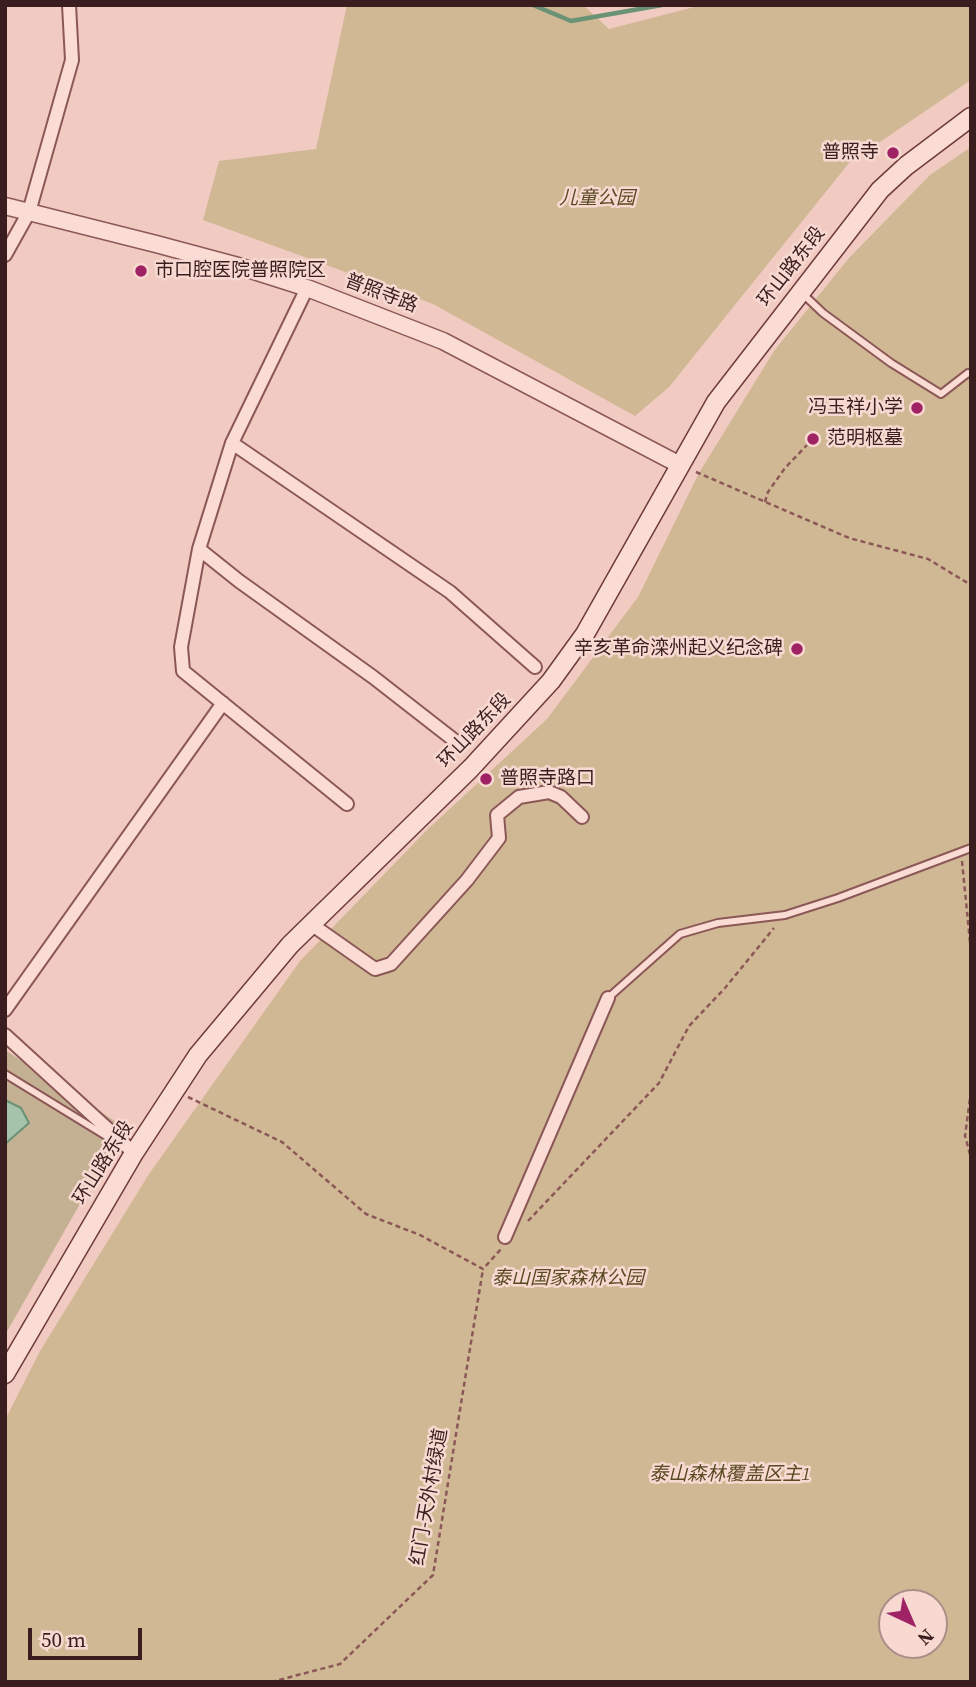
<!DOCTYPE html>
<html>
<head>
<meta charset="utf-8">
<style>
  body { margin:0 }
  #map { position:relative; width:976px; height:1687px; overflow:hidden; background:#f1cac1; font-family:"Source Serif 4",serif }
  canvas { display:block }
  .frame { position:absolute; inset:0; border:7px solid #3a1d1e; pointer-events:none }
  .north { position:absolute; left:878px; top:1589px; width:70px; height:70px; box-sizing:border-box; background:#f8d9d1; border:2px solid #ac8e89; border-radius:50%; rotate:136deg; font-size:19px; font-weight:700; line-height:28px; text-align:center; color:#3a1d1e }
  .north::after { content:''; display:block; margin:auto; width:24px; height:32px; background:#9f2364; clip-path:polygon(50% 0,100% 100%,50% 72%,0 100%) }
  .scale { position:absolute; left:28px; top:1628px; width:114px; height:32px; box-sizing:border-box; border:4px solid #3a1d1e; border-top:0; padding-left:9px; font-size:21px; line-height:24px; white-space:nowrap; color:#3a1d1e; -webkit-text-stroke:5px #f8d9d1; paint-order:stroke }
</style>
</head>
<body>
<div id="map">
<canvas width="976" height="1687"></canvas>
<div class="frame"></div>
<div class="north">N</div>
<div class="scale">50 m</div>
</div>
<script>
const ctx = document.querySelector('canvas').getContext('2d');
ctx.lineJoin = 'round';
function paint(path, color) { ctx.fillStyle = color; ctx.fill(path, 'evenodd'); }
const shape = rows => new Path2D(rows.map(r => 'M' + r).join(''));
function trace(path, color, width, dash) { ctx.strokeStyle = color; ctx.lineWidth = width; ctx.lineCap = dash ? 'butt' : 'round'; ctx.setLineDash(dash || []); ctx.stroke(path); }
function drawText(font, color, halo, rows, align = 'center') {
  ctx.font = font + ' "Source Serif 4","Noto Sans SC",serif'; ctx.lineWidth = 5; ctx.setLineDash([]); ctx.textBaseline = 'middle'; ctx.strokeStyle = halo; ctx.fillStyle = color; for (const [text, x, y, turn = 0] of rows) {
    ctx.save(); ctx.translate(x, y); ctx.rotate((+turn || 0) * Math.PI / 180); ctx.textAlign = isNaN(turn) ? turn : align; if (halo) ctx.strokeText(text, 0, 0); ctx.fillText(text, 0, 0); ctx.restore();
  }
}
paint(shape([
  [347,5,583,5,609,29,702,5,971,5,971,80,849,163,669,387,635,416,433,304,203,220,219,161,316,149],
  [971,147,971,1682,5,1682,5,1420,40,1351,149,1174,300,961,428,829,547,719,638,597,699,473,774,351,848,259,930,175],
  [892,1603,934,1603,934,1645,892,1645]
]), '#d0b894');
paint(shape([
  [5,1050,124,1127,5,1335]
]), '#c4b194');
const water = shape([
  [5,1100,21,1108,29,1123,5,1144,5,1100]
]);
paint(water, '#a4c3aa');
trace(water, '#6a9274', 2);
trace(shape([
  [533,5,571,21,662,5]
]), '#6a9274', 4.5);
const service = shape([
  [804,295,823,313,891,363,941,394,968,373,971,374],
  [608,998,680,934,718,923,785,915,838,898,971,848],
  [5,1074,111,1139]
]);
const minor = shape([
  [5,255,29,212,72,60,69,5],
  [307,288,232,443,199,549,181,647,183,671,347,804],
  [232,443,450,592,535,667],
  [199,549,239,581,373,677,459,744],
  [311,924,375,969,391,964,467,880,499,838,497,815,519,797,549,792,561,797,582,817],
  [5,1010,223,703],
  [5,1035,134,1153],
  [505,1237,608,998]
]);
const tertiary = shape([
  [5,206,156,244,238,266,307,288,443,341,680,465]
]);
const secondary = shape([
  [5,1374,134,1153,198,1055,290,945,471,768,551,681,585,634,716,402,880,190,906,166,971,117]
]);
trace(service, '#8c5857', 10);
trace(minor, '#8c5857', 16);
trace(tertiary, '#8c5857', 19);
trace(secondary, '#6e3b3b', 21);
trace(shape([
  [696,472,849,538,928,559,971,585],
  [765,502,768,492,785,468,807,445],
  [962,861,971,952],
  [971,1091,965,1136,971,1158],
  [188,1097,282,1142,366,1214,420,1235,483,1269,501,1249],
  [528,1221,659,1083,689,1026,725,988,774,928],
  [271,1682,340,1664,433,1575,483,1269]
]), '#8c5857', 2.5, [5, 3.5]);
trace(service, '#fbdcd5', 6);
trace(minor, '#fbdcd5', 12);
trace(tertiary, '#fbdcd5', 16);
trace(secondary, '#fbdcd5', 18);
for (const [x, y, r, color] of [
  [893,153,7,"#9f2364"],
  [141,271,7,"#9f2364"],
  [917,408,7,"#9f2364"],
  [813,439,7,"#9f2364"],
  [797,649,7,"#9f2364"],
  [486,779,7,"#9f2364"]
]) { const dot = new Path2D(); dot.arc(x, y, r, 0, 2 * Math.PI); ctx.fillStyle = color; ctx.fill(dot); trace(dot, '#f8d9d1', 2.5); }
drawText('19px', '#3a1d1e', '#f8d9d1', [
  ["普照寺",879,153],
  ["市口腔医院普照院区",155,271,"left"],
  ["冯玉祥小学",903,408],
  ["范明枢墓",827,439,"left"],
  ["辛亥革命滦州起义纪念碑",783,649],
  ["普照寺路口",500,779,"left"]
], 'right');
drawText('italic 19px', '#584a22', '#f8d9d1', [
  ["儿童公园",597,199],
  ["泰山国家森林公园",568,1279],
  ["泰山森林覆盖区主1",730,1475]
]);
drawText('19px', '#3a1d1e', '#f8d9d1', [
  ["环山路东段",792,267,-52],
  ["普照寺路",381,294,21],
  ["环山路东段",475,731,-46],
  ["环山路东段",104,1163,-58],
  ["红门-天外村绿道",430,1497,-80]
]);
</script>
</body>
</html>
